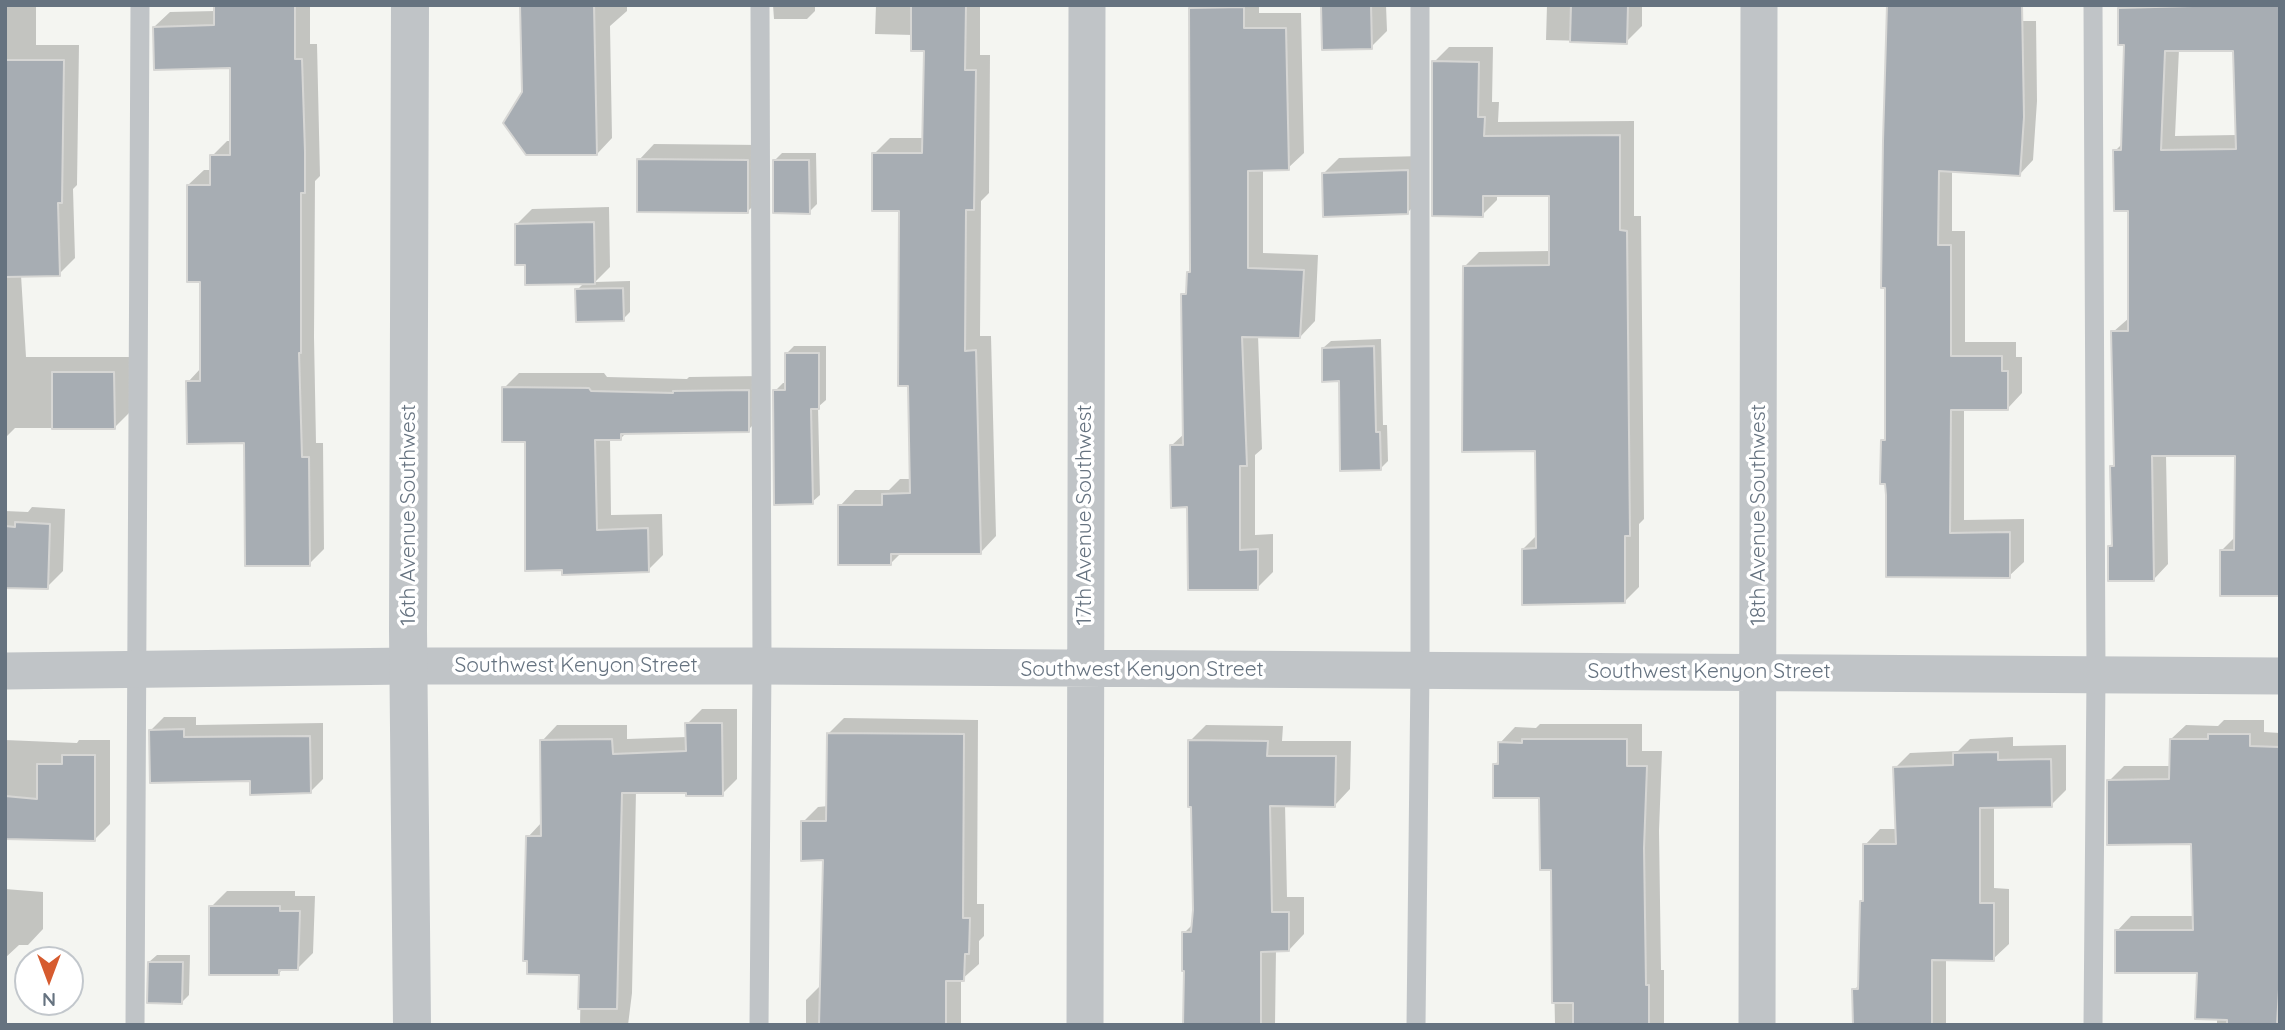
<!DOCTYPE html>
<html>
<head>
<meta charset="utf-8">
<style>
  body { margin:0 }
  #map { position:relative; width:2285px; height:1030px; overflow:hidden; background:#f4f5f1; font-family:Quicksand,sans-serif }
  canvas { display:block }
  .frame { position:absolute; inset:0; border:7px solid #667380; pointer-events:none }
  .north { position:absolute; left:14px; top:946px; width:70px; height:70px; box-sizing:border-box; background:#fff; border:2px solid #c2c7cc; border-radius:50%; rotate:180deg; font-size:19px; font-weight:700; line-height:28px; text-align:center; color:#667380 }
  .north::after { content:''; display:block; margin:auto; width:24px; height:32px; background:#d65b2f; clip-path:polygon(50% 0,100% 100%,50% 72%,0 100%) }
</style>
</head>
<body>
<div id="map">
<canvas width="2285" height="1030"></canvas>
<div class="frame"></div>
<div class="north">N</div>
</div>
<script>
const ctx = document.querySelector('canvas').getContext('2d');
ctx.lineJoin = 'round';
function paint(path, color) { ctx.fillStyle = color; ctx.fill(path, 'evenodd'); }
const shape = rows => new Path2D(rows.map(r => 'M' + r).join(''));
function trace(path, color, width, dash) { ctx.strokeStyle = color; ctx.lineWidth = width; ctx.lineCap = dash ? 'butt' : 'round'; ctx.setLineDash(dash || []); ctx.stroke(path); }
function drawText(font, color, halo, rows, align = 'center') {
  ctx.font = font + ' Quicksand,sans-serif'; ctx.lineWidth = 7; ctx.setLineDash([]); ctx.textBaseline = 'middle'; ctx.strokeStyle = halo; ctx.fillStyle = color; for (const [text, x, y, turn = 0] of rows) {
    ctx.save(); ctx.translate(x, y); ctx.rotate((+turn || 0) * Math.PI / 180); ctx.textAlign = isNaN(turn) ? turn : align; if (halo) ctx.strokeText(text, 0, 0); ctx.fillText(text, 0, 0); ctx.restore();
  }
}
paint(shape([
  [5,5,36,5,36,45,79,45,77,185,73,189,75,258,59,274,21,275,26,357,129,357,130,412,114,428,15,428,5,438],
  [216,5,310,5,310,44,317,44,320,176,315,181,314,337,316,443,323,443,324,549,309,564,245,441,188,382,201,368,201,281,188,185,204,170,212,170,212,156,227,141,232,141,232,67,154,27,170,12,216,11],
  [514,5,627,5,627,11,610,26,612,138,597,154,523,92,522,7,514,7],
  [773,5,815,5,815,11,807,19,774,19],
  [876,5,980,5,980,55,990,55,989,193,981,201,980,336,991,336,996,536,981,552,901,553,890,564,840,506,855,490,889,490,900,479,912,479,910,384,901,209,874,154,890,138,924,138,926,49,913,35,875,34],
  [1191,5,1259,5,1259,13,1301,13,1304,153,1288,168,1263,169,1263,253,1318,255,1315,321,1300,337,1258,335,1262,449,1255,455,1255,535,1273,534,1273,572,1257,588,1189,506,1172,445,1185,433,1183,295,1188,290,1189,273,1191,270],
  [1324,5,1386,5,1387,31,1371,47],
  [1547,5,1642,5,1642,26,1626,42,1546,40],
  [2123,5,2280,5,2280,594,2221,551,2236,536,2237,455,2166,455,2168,564,2154,579,2109,546,2114,542,2112,467,2115,463,2113,332,2129,318,2129,209,2115,151,2123,143,2125,43,2120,9],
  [2179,49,2235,49,2237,135,2175,136],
  [1902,21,2036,21,2037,101,2033,160,2019,175,1952,170,1952,231,1965,231,1965,342,2016,342,2016,357,2022,357,2022,393,2008,408,1964,408,1964,520,2024,519,2024,562,2009,576,1887,575,1886,482,1882,441,1887,437],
  [1449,47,1493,47,1492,102,1499,102,1498,122,1634,121,1634,216,1641,216,1644,519,1639,524,1639,587,1624,602,1523,549,1537,535,1537,449,1464,267,1479,252,1551,251,1551,194,1497,194,1497,200,1482,215,1434,62],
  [654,144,763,145,763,196,748,211,639,160],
  [782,153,816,153,817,204,809,212,774,161],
  [1423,156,1423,197,1407,213,1323,174,1339,158],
  [609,207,610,267,595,282,630,281,630,312,623,319,577,290,585,282,527,263,516,225,532,209],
  [1381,339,1383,425,1387,425,1388,461,1380,469,1341,380,1323,348,1331,341],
  [794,346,826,346,826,400,818,407,820,495,812,502,775,391,783,383,787,383,787,353],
  [519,373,604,373,607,377,687,379,689,377,763,376,763,415,748,430,627,432,620,439,610,438,611,515,662,514,663,555,648,570,608,570,527,441,504,388],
  [32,507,65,509,63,571,47,587,5,586,5,511,28,512],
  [702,709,737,709,737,779,722,794,688,791,636,791,632,993,628,1025,580,1025,581,973,528,837,542,822,542,741,557,725,627,725,627,739,687,737,687,724],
  [164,717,196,717,196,725,323,723,323,779,310,792,150,731],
  [844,718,978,720,977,904,984,904,984,936,979,941,979,964,961,980,961,1025,806,1025,806,1000,822,984,825,859,803,822,818,807,828,806,828,734],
  [2224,720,2264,720,2264,732,2280,733,2280,1025,2217,1025,2217,1018,2199,971,2117,931,2131,916,2194,916,2193,842,2109,781,2124,766,2171,766,2171,739,2186,725,2218,726],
  [1540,724,1642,724,1642,751,1662,751,1659,831,1661,970,1664,970,1664,1025,1555,1025,1552,868,1541,796,1495,764,1500,760,1500,743,1515,727,1536,728],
  [1206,725,1283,726,1282,741,1351,741,1350,789,1335,805,1285,804,1287,897,1304,897,1304,934,1289,950,1276,950,1275,1025,1185,1025,1184,933,1194,923,1190,741],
  [2013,737,2013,746,2066,745,2066,790,2051,805,1994,806,1994,888,2009,889,2009,944,1993,959,1946,959,1946,1025,1854,1025,1854,990,1860,984,1865,845,1880,829,1897,829,1895,768,1910,753,1958,751,1970,739],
  [5,740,77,743,79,740,110,740,110,824,95,839,5,822],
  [5,889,43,892,43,929,28,945,19,945,5,958],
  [227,891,295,891,295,896,315,896,313,953,297,969,283,969,279,973,211,907],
  [157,955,190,955,189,995,182,1002,149,962]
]), '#0003');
const building = shape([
  [214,5,295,5,295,59,302,59,305,152,305,193,301,193,301,353,299,353,302,457,309,457,310,566,245,566,244,443,187,444,186,381,200,381,200,282,187,282,187,185,210,185,210,155,230,155,230,68,154,70,153,27,214,25,214,5],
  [520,5,594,5,597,155,526,155,503,123,522,92,520,5],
  [911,5,966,5,965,70,976,70,974,210,966,210,965,351,976,350,981,554,891,554,891,565,838,565,838,505,882,505,882,494,910,493,908,386,898,386,899,211,872,211,872,153,922,153,924,51,911,51,911,5],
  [1321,5,1371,5,1372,49,1322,50,1321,5],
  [1571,5,1628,5,1627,44,1570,42,1571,5],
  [1887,5,2022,5,2024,117,2020,176,1939,171,1938,245,1951,245,1951,356,2002,356,2002,371,2008,371,2008,410,1951,410,1950,533,2010,532,2010,578,1886,577,1886,495,1885,484,1880,484,1881,440,1885,440,1885,288,1881,288,1883,141,1887,5],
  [2230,5,2280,5,2280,596,2220,596,2220,550,2234,550,2235,456,2152,456,2154,581,2108,581,2108,546,2112,546,2110,466,2114,466,2111,331,2128,331,2128,211,2114,211,2113,150,2121,150,2124,45,2118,45,2118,8,2230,5],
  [2165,51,2233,51,2236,149,2161,150,2165,51],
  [1244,7,1244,28,1286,28,1289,170,1248,171,1248,268,1304,270,1300,338,1242,337,1247,466,1240,466,1240,550,1258,549,1258,590,1188,590,1187,507,1171,508,1170,445,1183,445,1181,294,1186,294,1187,272,1190,272,1189,8,1244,7],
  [5,60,64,60,62,203,58,203,60,276,5,277,5,60],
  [1432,61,1479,62,1478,117,1485,117,1484,136,1620,135,1620,230,1627,231,1630,536,1625,536,1625,603,1522,605,1522,549,1536,548,1535,451,1462,452,1463,266,1549,265,1549,196,1483,196,1483,217,1432,216,1432,61],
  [637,159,748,160,748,213,637,212,637,159],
  [773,160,809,160,810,214,773,213,773,160],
  [1408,170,1408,214,1323,217,1322,173,1408,170],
  [594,222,595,284,525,285,525,265,515,265,515,224,594,222],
  [623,288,624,321,576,322,575,289,623,288],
  [1374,346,1376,432,1380,432,1381,470,1340,471,1339,381,1322,382,1322,348,1374,346],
  [785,353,819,353,819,409,811,409,813,504,774,505,773,390,785,390,785,353],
  [52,372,114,372,115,429,52,429,52,372],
  [502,387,589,388,591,391,673,393,673,391,749,390,749,432,621,434,621,440,595,440,597,530,648,528,649,572,562,575,562,570,525,571,525,442,502,442,502,387],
  [15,522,50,524,48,589,5,588,5,526,15,527,15,522],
  [685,723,722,723,723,796,686,796,686,793,622,793,617,1009,578,1009,579,975,527,974,527,961,523,961,526,836,541,836,540,740,612,739,613,754,686,751,685,723],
  [184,729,184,737,310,736,311,793,250,795,250,781,150,783,149,730,184,729],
  [827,733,964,734,963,918,970,918,969,954,965,954,964,981,946,981,946,1025,819,1025,823,860,801,861,801,821,826,821,827,733],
  [2208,734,2250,734,2250,746,2279,747,2280,971,2277,1025,2227,1025,2227,1020,2195,1019,2197,973,2115,973,2115,930,2193,930,2191,844,2107,845,2107,780,2169,779,2170,739,2208,739,2208,734],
  [1522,739,1627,739,1627,766,1647,766,1644,848,1646,985,1649,985,1649,1025,1573,1025,1573,1003,1552,1003,1551,870,1540,870,1539,798,1493,798,1493,764,1498,764,1498,742,1522,743,1522,739],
  [1188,740,1268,741,1267,756,1336,756,1335,807,1270,806,1272,912,1289,912,1289,951,1261,952,1261,1025,1183,1025,1184,971,1182,971,1182,932,1191,932,1193,910,1191,807,1188,807,1188,740],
  [1998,752,1998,760,2051,759,2052,807,1980,808,1980,903,1994,903,1994,961,1932,960,1932,1025,1853,1025,1852,989,1858,989,1860,901,1863,901,1863,844,1896,844,1893,767,1953,765,1953,753,1998,752],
  [62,755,95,755,95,841,5,839,5,796,37,799,37,764,62,764,62,755],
  [209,906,280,906,280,911,300,911,298,970,279,970,279,975,209,975,209,906],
  [148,962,183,962,182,1004,147,1003,148,962]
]);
paint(building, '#a7adb3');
trace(building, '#d6d6d4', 2);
trace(shape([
  [2093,5,2096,676,2093,1025],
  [135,1025,140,5],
  [759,1025,762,666,760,5],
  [1416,1025,1420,671,1420,5]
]), '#c0c4c7', 19);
trace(shape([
  [5,671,409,666,762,666,2280,676],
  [1085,1025,1087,5],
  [1757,1025,1759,5]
]), '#c0c4c7', 37);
trace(shape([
  [410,5,408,630,412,1025]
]), '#c0c4c7', 38);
drawText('21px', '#667380', '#fff', [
  ["16th Avenue Southwest",409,515,-90],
  ["17th Avenue Southwest",1085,515,-90],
  ["18th Avenue Southwest",1759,515,-90],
  ["Southwest Kenyon Street",576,666],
  ["Southwest Kenyon Street",1142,670],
  ["Southwest Kenyon Street",1709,672]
]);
</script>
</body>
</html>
